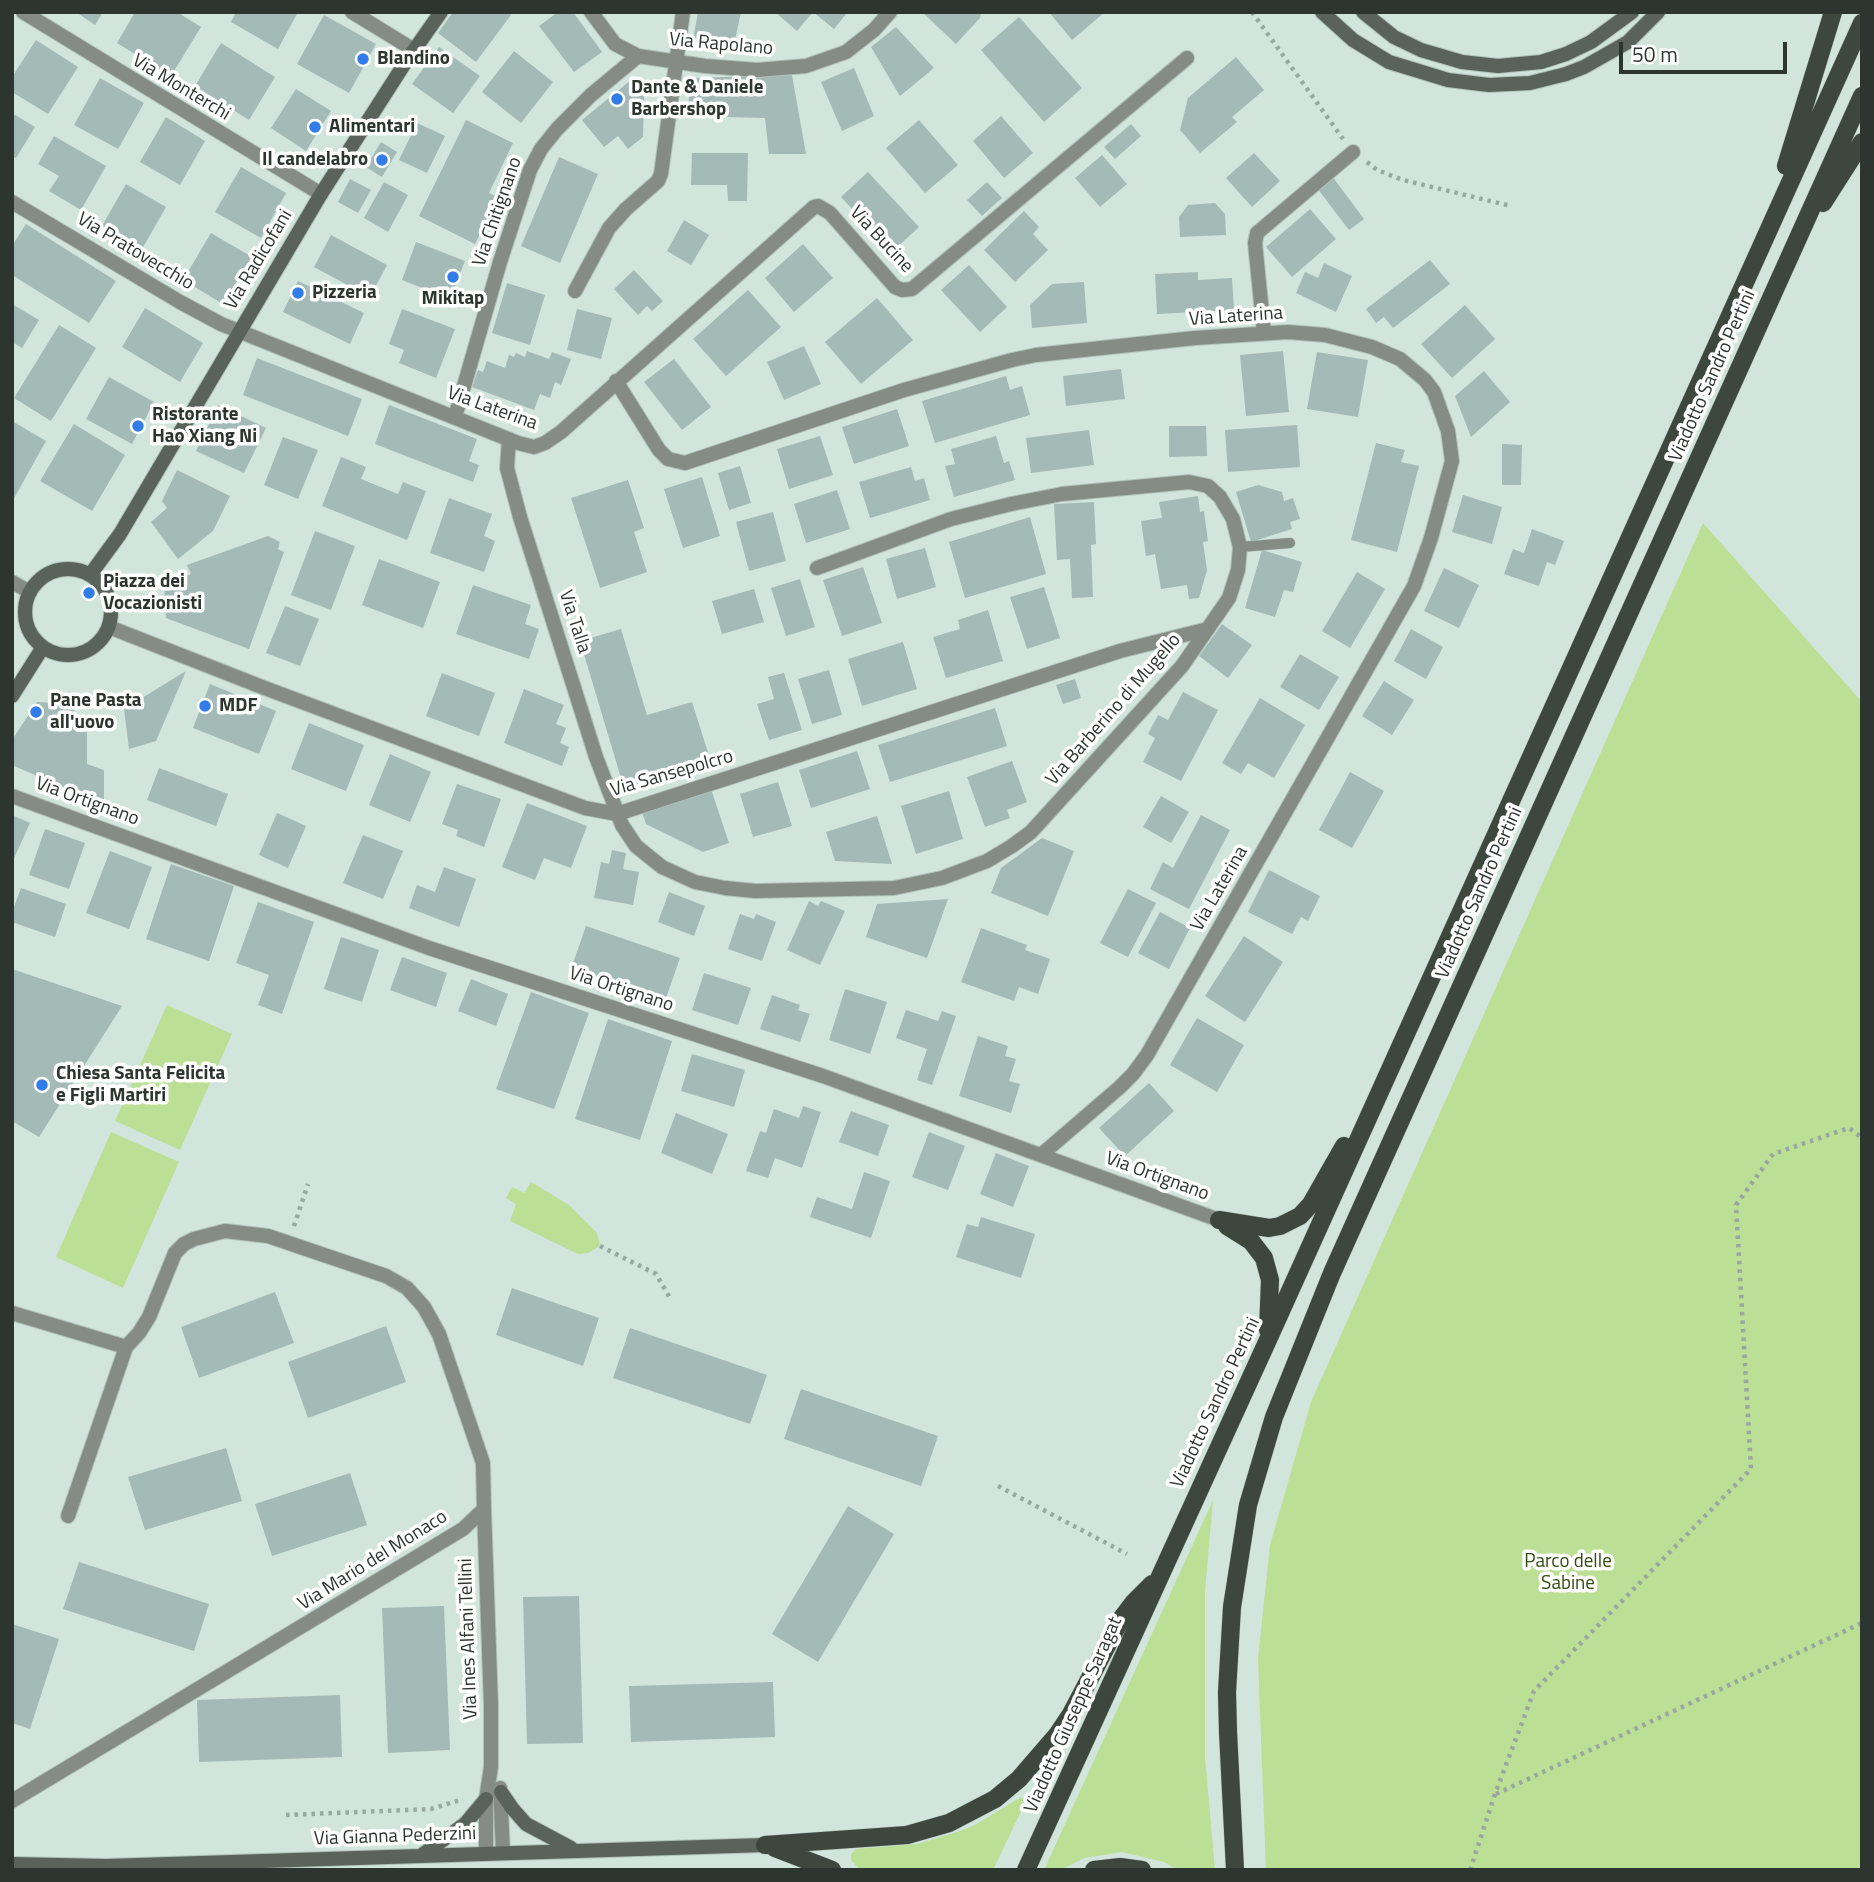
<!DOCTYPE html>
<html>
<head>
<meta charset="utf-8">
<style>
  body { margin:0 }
  #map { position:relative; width:1874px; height:1882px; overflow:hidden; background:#d1e5dc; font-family:"Titillium Web",sans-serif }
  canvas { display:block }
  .frame { position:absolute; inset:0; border:14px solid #2d3531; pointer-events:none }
  .scale { position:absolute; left:1619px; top:42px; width:168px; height:32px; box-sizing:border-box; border:4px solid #2d3531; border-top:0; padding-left:9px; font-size:21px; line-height:24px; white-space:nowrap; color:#2d3531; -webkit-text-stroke:5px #fff; paint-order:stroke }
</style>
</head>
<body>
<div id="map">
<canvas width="1874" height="1882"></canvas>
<div class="frame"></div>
<div class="scale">50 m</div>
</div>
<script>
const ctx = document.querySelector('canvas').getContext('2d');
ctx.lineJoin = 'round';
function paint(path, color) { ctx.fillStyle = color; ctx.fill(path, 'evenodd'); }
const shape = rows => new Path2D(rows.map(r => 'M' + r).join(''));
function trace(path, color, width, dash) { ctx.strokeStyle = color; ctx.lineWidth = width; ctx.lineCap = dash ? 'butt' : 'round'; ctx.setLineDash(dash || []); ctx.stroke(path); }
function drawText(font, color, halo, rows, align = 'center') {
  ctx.font = font + ' "Titillium Web",sans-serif'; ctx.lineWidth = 7; ctx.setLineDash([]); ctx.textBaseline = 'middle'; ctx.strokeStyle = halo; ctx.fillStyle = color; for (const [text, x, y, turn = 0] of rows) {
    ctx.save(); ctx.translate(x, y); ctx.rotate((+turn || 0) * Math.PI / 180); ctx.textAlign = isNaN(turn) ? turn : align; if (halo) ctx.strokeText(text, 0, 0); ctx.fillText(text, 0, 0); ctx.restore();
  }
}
paint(shape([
  [1703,523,1862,702,1862,1870,1266,1870,1258,1659,1270,1545,1311,1402],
  [167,1005,232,1034,180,1150,115,1121],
  [111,1132,179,1162,123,1288,56,1257],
  [531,1182,569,1205,597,1233,600,1246,588,1253,578,1254,510,1221,516,1204,506,1198,512,1187,524,1193],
  [1213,1500,1205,1591,1205,1757,1215,1870,1178,1870,1164,1862,1122,1852,1084,1858,1061,1870,1044,1870],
  [1021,1797,1025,1800,1024,1805,993,1870,860,1870,851,1860,851,1854,856,1849,917,1844,957,1832,975,1825]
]), '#bbdf95');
paint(shape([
  [76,12,103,12,95,25],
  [135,12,177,12,201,27,171,76,117,43],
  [236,12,298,12,278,49,231,22],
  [453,12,508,12,511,15,476,62,438,33],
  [558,12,573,12,602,52,574,72,539,26],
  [698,12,741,12,733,49,693,40],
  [775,12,813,12,797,31],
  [813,12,845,12,847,13,834,29],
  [922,12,981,12,980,18,956,44],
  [1049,12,1105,12,1072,40],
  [324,15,376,44,349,93,297,64],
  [1019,17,1082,88,1044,122,981,50],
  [896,27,934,68,900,96,871,47],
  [36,40,78,67,48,114,12,92,12,77],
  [221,43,275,77,249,120,195,86],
  [439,47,480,76,453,113,412,84],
  [514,51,553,82,521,123,482,92],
  [1236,57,1264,90,1232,117,1237,122,1200,153,1180,130,1188,98],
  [854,68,874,116,842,131,821,82],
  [792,75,806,154,769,154,765,118,687,116,691,78],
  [100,78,144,103,118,149,74,125],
  [631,80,644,97,643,137,628,149,618,136,604,147,582,120],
  [296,89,331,111,306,151,271,128],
  [12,113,35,127,16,158,12,156],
  [1001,116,1033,153,1004,178,973,141],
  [166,117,205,141,180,185,140,162],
  [466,120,513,143,489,193,498,197,475,244,419,216],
  [919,120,958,165,925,193,886,148],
  [417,123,445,136,427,173,399,160],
  [1131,124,1141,136,1115,159,1104,147],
  [54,136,106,166,81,210,49,191,59,176,38,164],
  [381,142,397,152,382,177,366,167],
  [692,153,748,153,747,201,728,201,727,185,691,185],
  [1254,153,1280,181,1252,207,1226,178],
  [1102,155,1127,184,1100,207,1075,178],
  [559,157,598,174,560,263,521,246],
  [241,167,286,193,261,238,215,212],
  [868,172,919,227,892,252,841,197],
  [1332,176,1364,219,1349,230,1317,188],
  [350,179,371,190,358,213,338,202],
  [384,182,408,195,388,232,364,218],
  [987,182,1002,198,982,216,967,200],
  [126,184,166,207,142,249,102,226],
  [1215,203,1225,214,1226,235,1180,237,1179,217,1188,205],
  [1310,209,1336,239,1292,277,1266,247],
  [1024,211,1039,227,1033,234,1048,250,1015,282,984,250],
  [684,220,709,235,691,265,667,251],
  [26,224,116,281,89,323,12,275,12,246],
  [211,233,252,257,223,304,183,280],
  [331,235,387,265,370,297,314,267],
  [416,242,465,261,450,299,402,280],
  [803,244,833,278,794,312,765,278],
  [1430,260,1450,284,1393,328,1384,317,1376,323,1366,309],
  [1324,263,1352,276,1336,312,1296,293,1305,272,1318,278],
  [969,265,1007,307,980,332,941,290],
  [634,270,663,301,652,311,647,306,638,315,614,289],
  [1198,272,1198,280,1232,278,1234,310,1157,314,1155,274],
  [298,281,364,313,350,344,283,312],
  [1084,282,1087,323,1032,328,1030,305,1052,284],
  [507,283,545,295,530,345,492,333],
  [748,290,781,327,726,376,693,339],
  [877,298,913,340,861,384,825,342],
  [12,304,39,320,22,348,12,342],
  [1465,305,1495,339,1452,378,1421,344],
  [145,308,203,343,180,382,122,347],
  [402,309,455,329,436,378,399,363,404,350,389,344],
  [577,309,612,318,601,359,567,350],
  [59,325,96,348,51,421,14,398],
  [804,346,821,384,784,400,767,362],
  [527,351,549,359,552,352,571,359,561,385,555,382,550,398,540,394,534,410,472,387,478,370,483,372,487,361,505,368,509,355,514,357,516,353,525,357],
  [1283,351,1289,412,1246,416,1240,355],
  [1317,352,1368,360,1358,417,1307,409],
  [257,358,362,399,348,436,243,395],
  [674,359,711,407,682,430,644,382],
  [1121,369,1125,399,1066,406,1063,376],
  [1484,371,1510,402,1471,437,1455,396],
  [1006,376,1010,390,1022,386,1030,415,935,443,922,401],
  [109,377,154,402,132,444,86,419],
  [218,405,266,428,244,473,196,451],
  [389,405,477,439,469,461,479,465,473,482,375,444],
  [897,409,909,446,854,464,842,427],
  [12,421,46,441,12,502],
  [74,424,125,455,92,511,40,481],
  [1297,425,1300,467,1228,472,1225,430],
  [1169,426,1206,426,1207,456,1169,457],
  [1089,430,1094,465,1031,473,1026,438],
  [820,436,833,475,789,489,777,449],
  [996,436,1004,463,1009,461,1015,480,954,497,945,466,955,464,951,449],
  [283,437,318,450,298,499,264,485],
  [1376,443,1405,450,1401,462,1419,466,1397,552,1351,540],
  [1502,444,1522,445,1521,485,1502,485],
  [341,457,366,467,361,479,398,494,403,482,426,491,407,540,322,506],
  [740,466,751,503,729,510,718,473],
  [911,467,915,481,924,478,930,500,870,518,859,482],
  [177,470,230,496,213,531,178,559,151,522,167,508,162,501],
  [702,477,720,536,683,548,664,489],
  [628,480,644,528,634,532,647,572,600,588,571,498],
  [1258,485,1282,492,1284,501,1293,498,1300,519,1290,522,1292,529,1251,542,1236,492],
  [837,490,850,529,806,543,794,504],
  [1463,495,1502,507,1492,544,1452,532],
  [1198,496,1200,512,1204,511,1208,541,1203,542,1207,570,1199,598,1189,599,1187,585,1161,589,1155,554,1146,556,1141,521,1162,518,1159,502],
  [449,498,492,514,484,536,495,541,484,572,430,553],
  [1094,502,1096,544,1091,545,1093,597,1072,598,1070,559,1057,560,1054,504],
  [773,512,786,561,749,571,736,522],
  [1030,517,1046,574,965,598,949,542],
  [1532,529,1564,541,1555,565,1547,562,1539,586,1504,574,1513,549,1524,553],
  [315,531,355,546,331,610,291,595],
  [268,536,280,542,278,549,284,552,249,649,166,618,164,583,191,574,187,565],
  [925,548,936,587,897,599,886,559],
  [1262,550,1302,562,1293,592,1284,590,1275,617,1245,608],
  [379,559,440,582,423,628,362,605],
  [863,567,882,623,842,636,823,580],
  [1444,568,1479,585,1459,628,1424,611],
  [1357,572,1385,589,1350,648,1322,631],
  [800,579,815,627,786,636,771,588],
  [473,585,531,605,525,624,539,629,529,659,456,634],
  [1044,587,1060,638,1027,649,1010,597],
  [754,589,764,622,722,634,712,601],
  [285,606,319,619,300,666,266,653],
  [988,610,1003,661,946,678,933,637,960,629,958,620],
  [1222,624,1252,645,1228,678,1199,656],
  [621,629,647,715,692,702,711,762,624,788,580,641],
  [1411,629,1443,647,1426,679,1394,661],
  [903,642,917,689,862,706,848,659],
  [1300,654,1339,677,1319,710,1280,687],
  [829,670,842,715,812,724,798,679],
  [186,671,156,741,129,749,124,709],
  [442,673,495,693,479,736,426,716],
  [784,673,802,730,769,740,757,704,774,699,768,677],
  [1075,679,1081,698,1063,704,1056,685],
  [1384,681,1414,700,1392,735,1362,716],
  [210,684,276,711,259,754,193,728],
  [524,689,564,705,556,724,566,728,560,743,569,747,562,766,504,743],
  [1183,692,1218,710,1181,781,1143,762,1155,738,1148,734,1158,715,1168,720],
  [1260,698,1305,725,1274,778,1248,763,1241,774,1222,763],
  [37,702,74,704,76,732,87,732,87,764,104,770,104,805,12,765,12,740],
  [995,708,1007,746,890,782,878,745],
  [309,723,364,745,346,791,291,769],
  [857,751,870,789,811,808,799,770],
  [390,754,431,772,410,822,369,805],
  [1012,761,1027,802,1007,810,1010,818,985,827,967,777],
  [159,768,228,794,216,826,147,800],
  [1350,772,1384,791,1352,848,1319,830],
  [778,782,792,826,753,837,740,794],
  [457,784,501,799,484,847,456,836,458,830,442,824],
  [711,789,729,843,703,852,646,824,642,812],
  [949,791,963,839,916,854,901,806],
  [1161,796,1189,812,1171,843,1143,827],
  [527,803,587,826,571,868,544,858,535,880,502,867],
  [277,813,306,826,288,868,259,855],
  [12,815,30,823,12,863],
  [1201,815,1230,830,1189,909,1150,889,1163,862,1173,868],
  [877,816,892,864,835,861,826,832],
  [45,829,85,843,69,889,29,875],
  [363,835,403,851,383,899,343,883],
  [1042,838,1074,851,1048,916,991,893,1001,868],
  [612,850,626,853,623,869,639,872,633,905,594,898,601,862,609,864],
  [110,851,152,867,129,929,86,913],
  [171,864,234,886,209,961,146,939],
  [444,867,476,879,459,927,409,908,417,885,435,892],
  [1269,870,1320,896,1308,921,1301,917,1292,934,1248,912],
  [21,888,66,904,55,937,12,922,12,912],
  [1128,889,1156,903,1128,957,1100,943],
  [669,892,705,906,694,936,658,922],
  [948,899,927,958,866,937,877,904],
  [809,901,818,906,821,901,845,911,820,965,787,950],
  [258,902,314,922,282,1014,258,1005,269,975,236,963],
  [1160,912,1190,928,1169,969,1138,953],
  [740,914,754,919,756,914,776,922,762,961,728,949],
  [586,926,680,958,665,1001,571,969],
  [981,928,1027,945,1025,950,1050,959,1038,994,1019,987,1014,1001,961,982],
  [1244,936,1283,962,1245,1022,1205,996],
  [341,937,379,950,362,1002,324,989],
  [402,957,447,973,436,1007,390,990],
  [12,969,122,1006,39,1137,12,1121],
  [704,973,751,988,738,1025,692,1010],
  [471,979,508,994,496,1026,458,1011],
  [845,989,887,1002,870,1054,829,1040],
  [531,992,589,1013,554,1109,496,1089],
  [772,995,800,1005,798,1010,810,1014,800,1042,760,1029],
  [906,1010,938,1021,942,1011,956,1016,932,1085,917,1080,927,1049,896,1038],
  [1197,1018,1244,1045,1217,1092,1170,1065],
  [608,1019,672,1041,640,1140,575,1119],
  [978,1036,1008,1046,1005,1056,1016,1059,1009,1081,1020,1084,1011,1113,959,1096],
  [692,1054,745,1070,734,1107,681,1091],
  [1149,1083,1174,1111,1125,1156,1099,1128],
  [803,1106,821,1112,802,1168,775,1158,768,1178,746,1171,760,1131,766,1133,774,1109,799,1118],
  [851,1111,889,1125,878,1156,839,1142],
  [676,1113,728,1134,712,1174,661,1153],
  [929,1132,965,1146,948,1190,912,1177],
  [996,1153,1029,1166,1013,1207,980,1194],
  [864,1172,890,1181,871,1238,810,1217,817,1197,852,1209],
  [981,1217,1035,1234,1021,1278,956,1257,967,1224,978,1227],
  [512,1288,599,1318,583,1366,496,1335],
  [275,1292,294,1343,199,1378,181,1327],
  [386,1326,406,1382,308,1418,288,1362],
  [630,1328,767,1375,750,1424,613,1378],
  [801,1389,938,1436,921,1486,784,1439],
  [226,1448,242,1501,145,1530,128,1477],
  [350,1473,367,1525,272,1556,255,1504],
  [848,1506,894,1534,818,1662,772,1634],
  [79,1562,209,1604,194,1651,63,1609],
  [579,1596,583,1743,527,1744,523,1597],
  [444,1606,450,1750,388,1753,382,1608],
  [12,1624,59,1639,30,1729,12,1723],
  [773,1682,775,1737,631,1742,629,1686],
  [340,1695,342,1757,199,1762,197,1700]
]), '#a4bab7');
const lane = shape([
  [1240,547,1290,543]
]);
const street = shape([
  [23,12,321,194],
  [352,12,414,50],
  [591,12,615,44,638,56,705,66,757,70,806,66,846,52,874,30,890,12],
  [12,202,180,302,221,324,518,443,534,447,545,443,561,432,814,207,818,206,830,213,895,287,902,290,912,289,1187,58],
  [575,291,609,228,626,209,658,181,661,174,683,12],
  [1264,333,1255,243,1257,233,1353,152],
  [616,381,659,450,668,459,685,463,904,390,1012,360,1036,355,1195,338,1288,332,1325,335,1372,347,1400,359,1425,380,1434,392,1448,431,1452,461,1431,538,1414,586,1147,1055,1133,1074,1120,1087,1041,1155],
  [455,417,500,262,530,170,541,149,557,129,591,95,638,56],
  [509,439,507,468,520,517,596,757,622,825,636,846,662,867,695,882,725,888,755,891,894,888,942,878,987,861,1012,846,1031,832,1182,666,1229,598,1238,570,1240,547,1233,519,1220,497,1208,486,1189,482,1062,494,1011,504,951,519,817,568],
  [12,582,30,592],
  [109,627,262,687,585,808,617,814,1120,651,1208,629],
  [12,796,429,948,823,1076,1219,1220],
  [12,1313,126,1347],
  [484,1509,491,1706,491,1767,486,1799,486,1853],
  [500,1788,503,1852],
  [12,1801,463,1529,484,1509,483,1463,439,1334,424,1307,407,1288,386,1276,268,1236,225,1231,194,1239,184,1244,175,1253,149,1317,139,1333,126,1347,68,1516]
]);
const secondary = shape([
  [1322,12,1353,40,1389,62,1448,80,1489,85,1530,83,1566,74,1584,67,1628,42,1658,12],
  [1363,12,1394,37,1421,50,1462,62,1498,66,1541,62,1566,54,1591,42,1632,12],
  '25 612a43 43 0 1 1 86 0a43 43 0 1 1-86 0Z',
  [90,575,120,534,321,194,405,63,441,12],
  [12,696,43,647],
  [501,1792,512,1808,526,1824,571,1848],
  [422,1855,465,1824,486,1799],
  [12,1864,106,1866,765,1845]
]);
const primary = shape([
  [1786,166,1833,12],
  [1823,203,1862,142],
  [1219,1220,1269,1228,1280,1226,1300,1216,1311,1204,1344,1146],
  [1227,1226,1251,1241,1264,1258,1270,1280,1268,1330],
  [765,1845,907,1835,949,1823,995,1799,1019,1779,1057,1735,1071,1714,1121,1619,1134,1602,1152,1584],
  [775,1848,832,1870],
  [1026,1870,1267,1342,1862,23],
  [1094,1870,1120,1867,1142,1870],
  [1235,1870,1228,1732,1227,1692,1232,1607,1248,1505,1274,1417,1332,1273,1862,96]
]);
trace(lane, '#b0c2ba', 11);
trace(street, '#b0c2ba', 16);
trace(secondary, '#b0c2ba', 16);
trace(primary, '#b0c2ba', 19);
trace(shape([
  [1252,12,1343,139],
  [1367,162,1377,170,1403,180,1511,206],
  [294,1226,308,1184],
  [600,1246,656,1274,670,1298],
  [998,1486,1127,1554],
  [1496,1794,1862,1623],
  [286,1815,431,1809,463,1799],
  [1470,1870,1495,1794,1534,1691,1751,1469,1736,1205,1773,1154,1849,1128,1862,1138]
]), '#98a8a0', 4.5, [3.5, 5]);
trace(lane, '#858b85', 10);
trace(street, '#858b85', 14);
trace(secondary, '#5a635b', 14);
trace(primary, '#3d473e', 18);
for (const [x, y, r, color] of [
  [363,59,7,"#327ce9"],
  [617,99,7,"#327ce9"],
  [315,127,7,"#327ce9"],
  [382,160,7,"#327ce9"],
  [453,277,7,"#327ce9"],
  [298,293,7,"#327ce9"],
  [138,426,7,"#327ce9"],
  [89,593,7,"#327ce9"],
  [205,706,7,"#327ce9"],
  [36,712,7,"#327ce9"],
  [42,1085,7,"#327ce9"]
]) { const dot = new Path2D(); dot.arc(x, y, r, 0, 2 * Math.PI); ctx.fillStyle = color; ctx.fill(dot); trace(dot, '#fff', 2.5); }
drawText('19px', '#2d3531', '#fff', [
  ["Via Rapolano",721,45,5],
  ["Via Monterchi",181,88,31],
  ["Via Chitignano",498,212,-71],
  ["Via Bucine",881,240,47],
  ["Via Pratovecchio",135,252,31],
  ["Via Radicofani",259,260,-59],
  ["Via Laterina",1236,317,-4],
  ["Viadotto Sandro Pertini",1713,376,-66],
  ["Via Laterina",492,409,20],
  ["Via Talla",574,622,72],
  ["Via Barberino di Mugello",1114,710,-49],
  ["Via Sansepolcro",672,774,-16],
  ["Via Ortignano",87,802,20],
  ["Via Laterina",1220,889,-60],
  ["Viadotto Sandro Pertini",1480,893,-66],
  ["Via Ortignano",621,990,18],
  ["Via Ortignano",1157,1177,20],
  ["Viadotto Sandro Pertini",1216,1403,-65],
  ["Via Mario del Monaco",373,1561,-32],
  ["Via Ines Alfani Tellini",469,1639,-92],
  ["Viadotto Giuseppe Saragat",1074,1715,-66],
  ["Via Gianna Pederzini",395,1837,-2]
]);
drawText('bold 19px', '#2d3531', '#fff', [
  ["Blandino",377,59],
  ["Dante & Daniele",631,88],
  ["Barbershop",631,110],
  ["Alimentari",329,127],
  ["Il candelabro",368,160,"right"],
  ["Pizzeria",312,293],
  ["Mikitap",453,299,"center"],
  ["Ristorante",152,415],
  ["Hao Xiang Ni",152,437],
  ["Piazza dei",103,582],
  ["Vocazionisti",103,604],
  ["Pane Pasta",50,701],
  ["all'uovo",50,723],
  ["MDF",219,706],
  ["Chiesa Santa Felicita",56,1074],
  ["e Figli Martiri",56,1096]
], 'left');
drawText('19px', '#324c0d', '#fff', [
  ["Parco delle",1568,1562],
  ["Sabine",1568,1584]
]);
</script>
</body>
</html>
